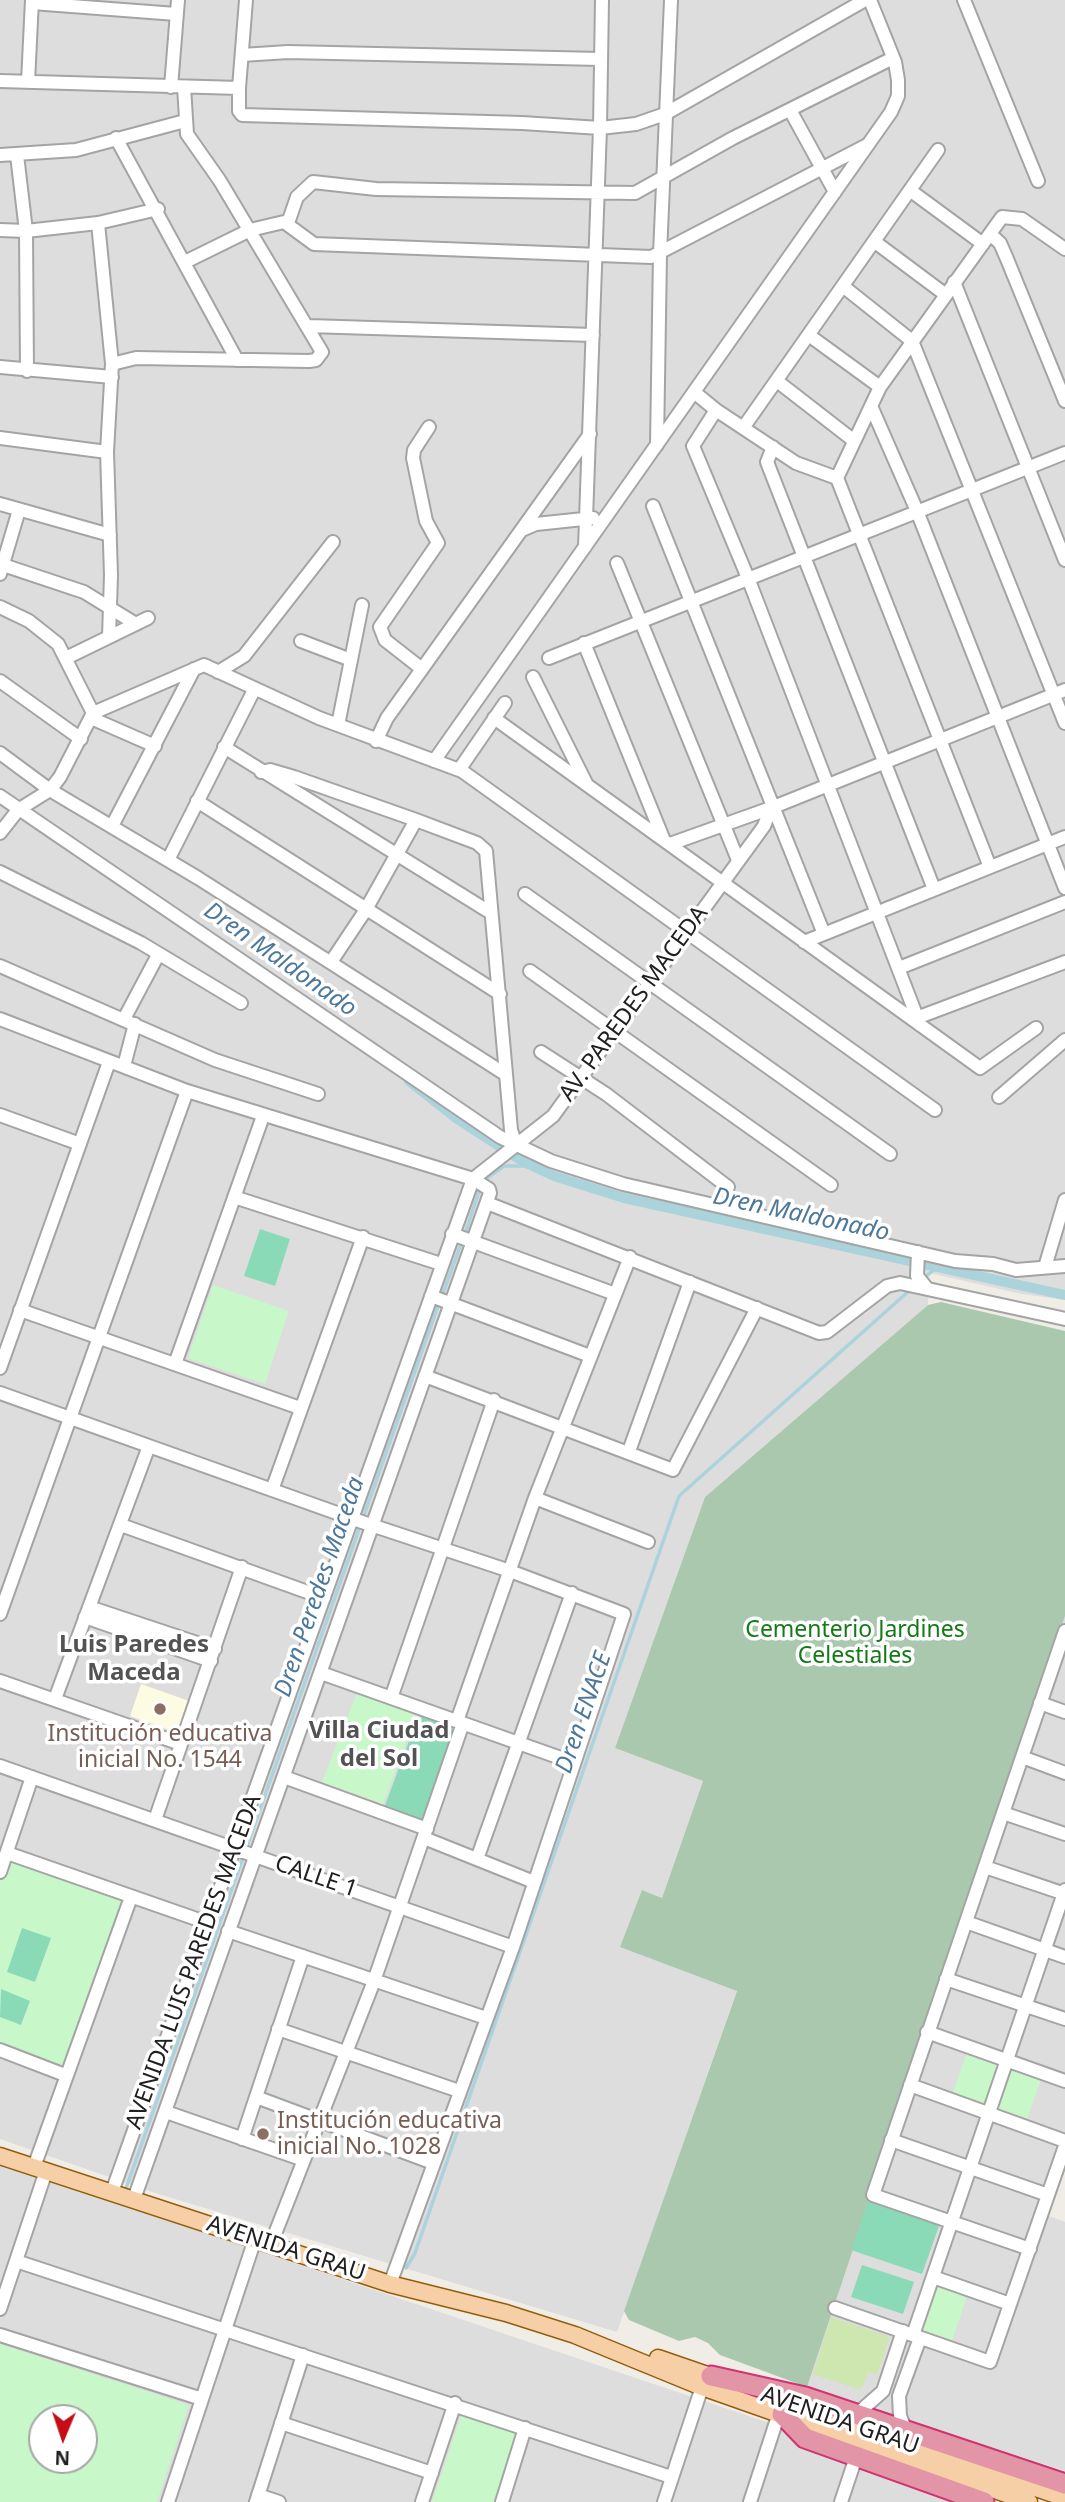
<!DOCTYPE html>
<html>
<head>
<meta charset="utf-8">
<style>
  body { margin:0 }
  #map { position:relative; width:1065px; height:2502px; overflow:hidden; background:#f0ede7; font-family:"Noto Sans",sans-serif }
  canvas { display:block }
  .north { position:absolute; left:28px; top:2404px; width:70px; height:70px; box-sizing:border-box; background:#fff; border:2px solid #a6a6a6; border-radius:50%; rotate:182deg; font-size:19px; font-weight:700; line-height:28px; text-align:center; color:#202020 }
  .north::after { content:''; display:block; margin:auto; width:24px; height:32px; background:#c40d17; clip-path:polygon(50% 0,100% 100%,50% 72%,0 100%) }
</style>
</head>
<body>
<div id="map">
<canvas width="1065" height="2502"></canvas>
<div class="north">N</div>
</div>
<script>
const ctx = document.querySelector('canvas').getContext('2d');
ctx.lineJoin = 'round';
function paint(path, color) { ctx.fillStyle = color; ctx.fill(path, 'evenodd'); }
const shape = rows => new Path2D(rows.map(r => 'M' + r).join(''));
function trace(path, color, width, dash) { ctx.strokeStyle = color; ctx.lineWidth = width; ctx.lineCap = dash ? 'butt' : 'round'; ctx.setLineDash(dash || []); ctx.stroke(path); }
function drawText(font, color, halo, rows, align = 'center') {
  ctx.font = font + ' "Noto Sans",sans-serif'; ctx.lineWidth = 7; ctx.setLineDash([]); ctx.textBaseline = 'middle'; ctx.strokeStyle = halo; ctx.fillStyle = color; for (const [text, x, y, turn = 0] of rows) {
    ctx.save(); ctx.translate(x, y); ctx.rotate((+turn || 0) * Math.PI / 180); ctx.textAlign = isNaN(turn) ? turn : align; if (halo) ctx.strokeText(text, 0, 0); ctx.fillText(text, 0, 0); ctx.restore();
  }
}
paint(shape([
  [0,0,1065,0,1065,1300,1022,1294,929,1273,928,1305,705,1497,615,1748,703,1781,662,1898,642,1890,737,1990,617,2332,155,2193,0,2139],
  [1065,1616,1065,2170,1049,2216,1065,2222,1065,2471,807,2387],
  [0,2164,942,2481,996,2502,0,2502],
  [42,2418,84,2418,84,2460,42,2460]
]), '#dedddd');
paint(shape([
  [141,1684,189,1701,178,1733,130,1716]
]), '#fdfce3');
paint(shape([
  [831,2317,890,2337,877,2375,868,2372,862,2388,858,2389,813,2374]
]), '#cee7b1');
paint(shape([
  [941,1302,1065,1331,1065,1616,807,2387,720,2355,708,2343,695,2337,679,2341,629,2320,624,2311,737,1991,620,1947,642,1890,662,1898,703,1781,615,1748,705,1497,928,1305]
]), '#aac8ad');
paint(shape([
  [213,1285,289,1311,265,1384,188,1358],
  [358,1690,417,1713,383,1804,322,1782],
  [8,1859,126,1900,67,2071,0,2046,0,1882],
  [968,2050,999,2061,982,2109,951,2097],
  [1012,2066,1042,2077,1025,2124,995,2113],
  [936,2282,968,2293,952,2341,920,2331],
  [0,2344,189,2405,157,2502,0,2502],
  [42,2418,84,2418,84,2460,42,2460],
  [462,2413,519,2431,495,2502,432,2502]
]), '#c8f7c9');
paint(shape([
  [260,1229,290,1239,275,1286,244,1276],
  [419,1714,459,1728,426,1819,420,1821,384,1808],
  [22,1928,51,1938,35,1982,7,1972],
  [1,1989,30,2001,21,2025,0,2017],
  [869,2199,940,2223,922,2274,851,2250],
  [862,2265,914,2282,903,2314,851,2297]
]), '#8bdab7');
trace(shape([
  [483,1181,504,1166,532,1166],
  [465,1234,480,1188],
  [924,1278,937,1267],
  [442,1296,462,1241],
  [124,2194,439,1303],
  [406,2268,415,2253,679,1496,910,1290]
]), '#abd3db', 3.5);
trace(shape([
  [409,1081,456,1118,522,1161,554,1176,624,1198,1065,1295]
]), '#abd3db', 10);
const minor = shape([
  [246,0,239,88,239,111,242,115,522,123,600,128,636,124,665,114,865,0],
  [964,0,1038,181],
  [32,3,176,14],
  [242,55,288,52,600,59],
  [0,81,239,88],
  [28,82,32,0],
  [171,87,178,0],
  [790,110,835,192],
  [116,138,237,360],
  [0,155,76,150,185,121],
  [17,155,26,231,27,371],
  [911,191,983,244],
  [98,223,112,364,107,452,111,575,109,637],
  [288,223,297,197,313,182,376,189,635,193,733,138,893,58],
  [0,230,26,231,98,223,158,209],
  [990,234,1000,243,1007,259,1065,401],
  [875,242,946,295],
  [185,262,250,230,284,222,314,244,651,257,867,145],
  [954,282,1065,560],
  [844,287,912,341,1065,723],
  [309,326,593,335],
  [810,336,880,387],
  [112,364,136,358,309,361,316,360,322,352,220,181,187,134,184,87],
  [0,367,112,377],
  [777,381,853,440],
  [694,392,716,410,796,463,837,478],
  [871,406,917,511,1065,888],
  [716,410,693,446,748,578,920,1025],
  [743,428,938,150],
  [0,438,107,452],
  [657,445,660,254,671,0],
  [773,447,767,462,934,889],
  [0,504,110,535],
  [653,506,824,934],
  [522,530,536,524,593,518],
  [585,547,600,128,602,0],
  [617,563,738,860],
  [0,564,84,592,136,624],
  [0,574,19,510],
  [0,607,29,621,58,644,93,713],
  [301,641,351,660],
  [584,643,663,838],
  [66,658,148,618],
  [549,658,1065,453],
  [422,669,385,640,380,627,438,543,426,521,413,458,414,450,429,427],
  [218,672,244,656,333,542],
  [533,677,586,783],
  [0,681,81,739],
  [91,718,155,746],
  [494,718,980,1068,1036,1028],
  [338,725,362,605],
  [376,741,387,718,590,434],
  [224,747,491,913],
  [0,753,50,790,198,878,505,1074],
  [434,761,891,112,898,96,898,80,895,62,870,0],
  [459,770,505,703],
  [261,772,270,770,294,777,416,820,477,843,486,851,511,1130,516,1145],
  [0,796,500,1137,551,1161,623,1184,955,1261,993,1264,1016,1270,1065,1266],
  [197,801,500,994],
  [112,826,194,669],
  [0,833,18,810,50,790,60,777,93,713,204,665,319,718,462,771,935,1110],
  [670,844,771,808,1065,690],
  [168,860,254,690],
  [990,867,837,478,880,387,1002,217,1022,219,1065,249],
  [0,872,141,943,241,1003],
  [525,894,890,1154],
  [804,942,1065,837],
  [331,962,365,911,416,820],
  [0,966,215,1060,318,1094],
  [899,968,1065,902],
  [530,971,831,1185],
  [919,1017,1065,962],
  [0,1019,187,1091,473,1179,489,1189,490,1193,134,2199],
  [124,1019,158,955],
  [541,1052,606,1094,728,1187],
  [124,1066,135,1024],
  [999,1097,1065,1040],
  [0,1115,80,1144],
  [473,1179,553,1116,764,826,771,808],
  [234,1197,441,1264],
  [487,1203,819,1333,827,1332,887,1286,900,1283,1065,1319],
  [452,1234,615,1294],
  [918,1252,917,1276,926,1287],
  [1045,1267,1065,1200],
  [431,1296,590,1356],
  [20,1310,300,1408],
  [175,1364,263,1116],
  [0,1368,109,1062],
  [425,1376,673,1470,757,1308],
  [0,1393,362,1522,510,1571,624,1614,513,1947,390,2284],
  [629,1451,690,1282],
  [272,1490,363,1237],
  [535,1498,648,1542],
  [121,1525,324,1598],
  [89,1607,215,1649],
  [0,1614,187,1091],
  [85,1617,211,1661],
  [321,1673,572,1762],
  [0,1681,181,1744],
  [391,1698,494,1400],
  [55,1699,149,1446],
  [1040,1703,1065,1712],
  [457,1721,535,1498,630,1257],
  [1022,1757,1065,1773],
  [0,1766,513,1947],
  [284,1777,427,1829],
  [1003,1813,1065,1834],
  [155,1820,242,1567],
  [424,1838,534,1882],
  [7,1853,208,1923],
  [477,1859,572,1593],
  [985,1867,1065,1894],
  [0,1872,32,1777],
  [966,1922,1065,1957],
  [228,1931,486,2018],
  [946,1979,1065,2019],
  [278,2029,459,2091],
  [927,2032,1065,2081],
  [0,2050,65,2075],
  [910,2085,1065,2141],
  [256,2097,433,2163],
  [166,2112,304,2160],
  [242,2139,303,1956],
  [891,2140,1048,2195],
  [34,2167,131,1897],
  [112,2192,473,1179],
  [271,2244,374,1981,463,1723],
  [1030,2249,873,2195,1065,1631],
  [16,2261,671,2477],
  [933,2277,1010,2304],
  [835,2308,990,2362,1065,2146],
  [0,2309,46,2171],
  [0,2335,202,2399],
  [913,2335,1065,1890],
  [857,2414,883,2391,903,2331],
  [281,2423,432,2473],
  [906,2431,900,2416,899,2396,920,2338],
  [258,2495,279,2502],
  [168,2502,255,2239],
  [256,2502,303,2355],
  [422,2502,455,2403],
  [502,2502,525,2428],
  [664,2502,702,2387],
  [750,2502,779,2413],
  [841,2502,856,2457]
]);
const major = shape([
  [0,2156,390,2284,506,2313,575,2335,702,2387,1029,2502],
  [658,2358,719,2379],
  [770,2397,1065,2498]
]);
const highway = shape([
  [711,2376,805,2397,1065,2484],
  [782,2414,805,2438,984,2502]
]);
trace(minor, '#a4a4a4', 16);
trace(major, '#935e0a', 19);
trace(highway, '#d13271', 23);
trace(minor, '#fff', 12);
trace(major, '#f6cfa6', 16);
trace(highway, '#e295a7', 19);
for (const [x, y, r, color] of [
  [160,1709,7,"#8d6e63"],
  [263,2134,7,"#8d6e63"]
]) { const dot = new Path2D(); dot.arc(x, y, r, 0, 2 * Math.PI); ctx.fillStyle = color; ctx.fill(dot); trace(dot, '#fff', 2.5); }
drawText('23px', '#202020', '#fff', [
  ["AV. PAREDES MACEDA",634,1004,-54],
  ["CALLE 1",316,1877,19],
  ["AVENIDA LUIS PAREDES MACEDA",194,1962,-70],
  ["AVENIDA GRAU",286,2249,18],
  ["AVENIDA GRAU",840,2421,19]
]);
drawText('23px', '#137a16', '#fff', [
  ["Cementerio Jardines",855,1630],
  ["Celestiales",855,1656]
]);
drawText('23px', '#785e54', '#fff', [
  ["Institución educativa",160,1734],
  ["inicial No. 1544",160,1760],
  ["Institución educativa",277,2121,"left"],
  ["inicial No. 1028",277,2147,"left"]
]);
drawText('italic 24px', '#4c789c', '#fff', [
  ["Dren Maldonado",280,960,35],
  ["Dren Maldonado",801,1215,12],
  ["Dren Peredes Maceda",320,1587,-71],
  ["Dren ENACE",584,1713,-71]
]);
drawText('bold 24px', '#535353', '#fff', [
  ["Luis Paredes",134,1645],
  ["Maceda",134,1673],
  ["Villa Ciudad",379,1731],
  ["del Sol",379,1759]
]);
</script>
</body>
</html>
